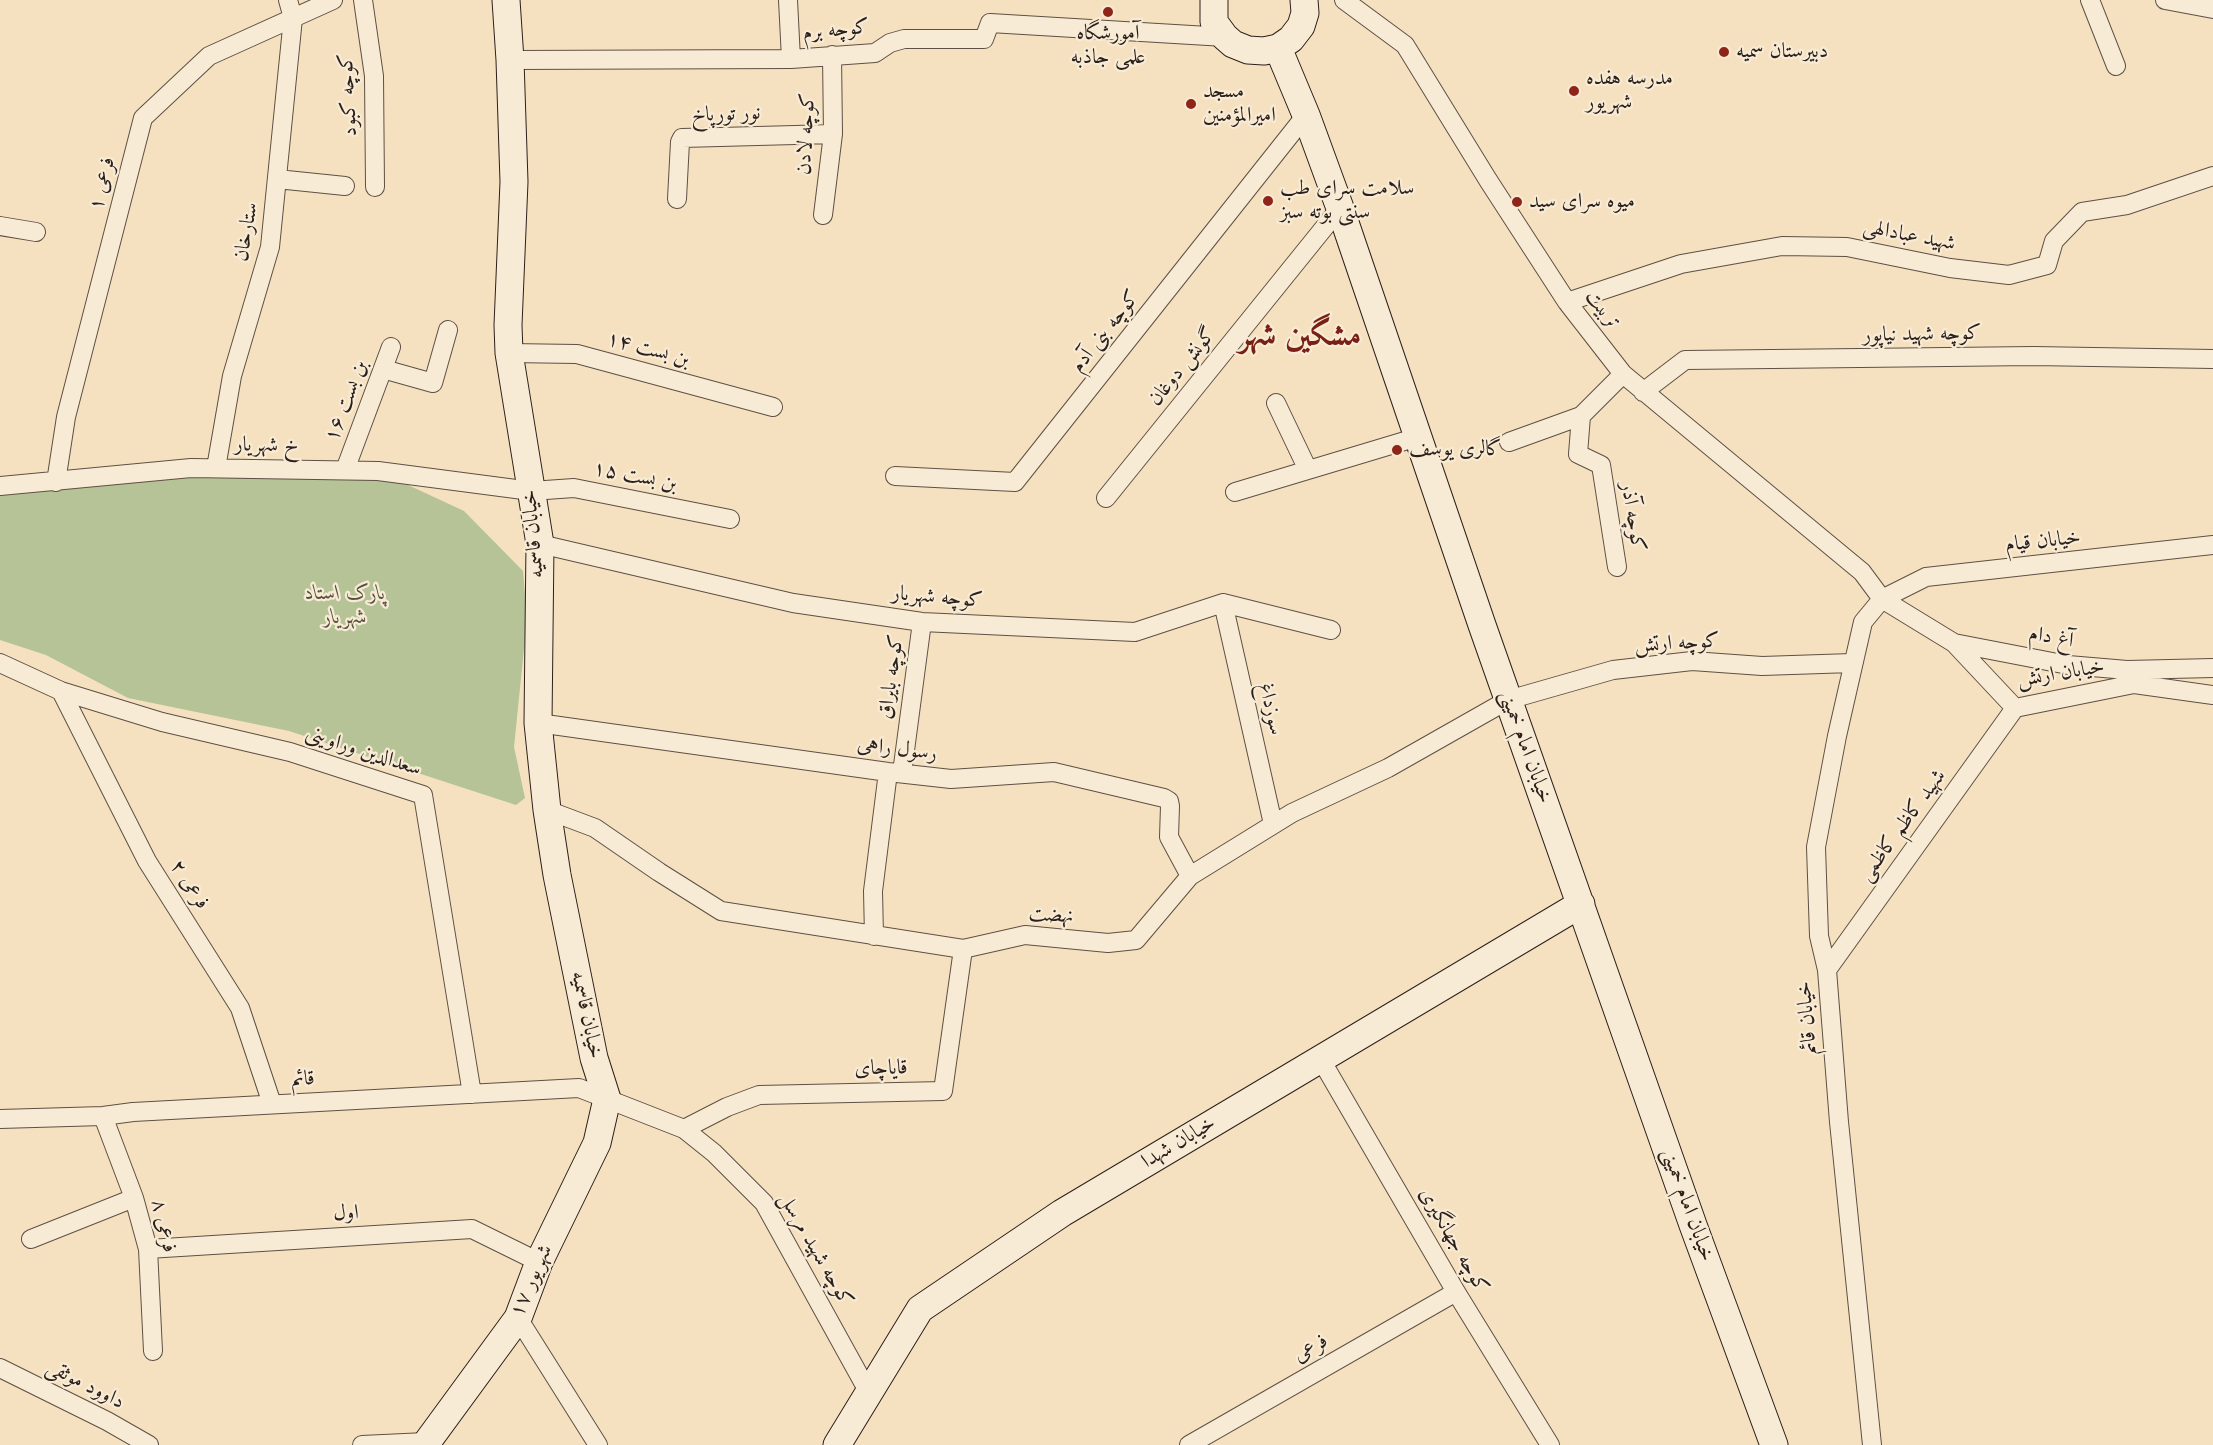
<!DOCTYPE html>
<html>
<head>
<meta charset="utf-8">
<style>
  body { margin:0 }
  canvas { display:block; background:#f5e0bf }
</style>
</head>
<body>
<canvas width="2213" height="1445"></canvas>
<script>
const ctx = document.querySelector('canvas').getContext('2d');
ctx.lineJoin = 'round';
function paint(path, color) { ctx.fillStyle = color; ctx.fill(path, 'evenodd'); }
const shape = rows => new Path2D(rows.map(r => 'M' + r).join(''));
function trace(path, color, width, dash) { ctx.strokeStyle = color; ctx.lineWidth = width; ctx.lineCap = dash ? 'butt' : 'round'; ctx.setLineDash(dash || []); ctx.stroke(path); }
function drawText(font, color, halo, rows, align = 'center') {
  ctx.font = font + ' Cardo,Amiri,serif'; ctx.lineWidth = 4.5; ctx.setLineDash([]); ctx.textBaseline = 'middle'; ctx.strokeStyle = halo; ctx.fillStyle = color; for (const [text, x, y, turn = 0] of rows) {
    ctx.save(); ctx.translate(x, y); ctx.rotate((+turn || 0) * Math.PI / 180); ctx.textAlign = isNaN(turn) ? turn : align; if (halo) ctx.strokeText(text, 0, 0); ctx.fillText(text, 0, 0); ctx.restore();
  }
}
paint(shape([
  [191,468,378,471,464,511,523,571,527,619,514,747,525,798,516,805,289,731,128,698,46,655,0,640,0,493]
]), '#b5c397');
const street = shape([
  [363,0,374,76,375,187],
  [788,0,791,59],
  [1344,0,1405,45,1488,180,1567,302,1623,374,1862,572,1882,599,1954,643,2015,708],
  [2090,0,2116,66],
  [2165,0,2213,9],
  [510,60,791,59,875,53,890,43,904,39,984,39,990,23,1225,37],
  [277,179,345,186],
  [677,199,680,142,682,138,833,134],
  [823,215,833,134,832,55],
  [0,226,36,232],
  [1567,302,1681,264,1782,246,1847,247,1950,268,2009,275,2047,265,2054,241,2082,212,2127,205,2213,176],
  [509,353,577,354,773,407],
  [383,369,433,383,448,330],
  [1643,392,1685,360,2034,356,2213,359],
  [1276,403,1308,470],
  [1581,416,1578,454,1601,465,1617,567],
  [1509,442,1581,416,1623,374],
  [216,468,232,376,270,247,293,18,288,0],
  [345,470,391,347],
  [895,476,1015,482,1306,115],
  [56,482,66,417,143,118,209,56,333,0],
  [0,486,191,468,378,471,531,491,574,488,730,519],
  [1235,492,1418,437],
  [1106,498,1340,208],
  [540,544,793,603,922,622,1135,632,1223,603,1331,630],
  [1223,603,1273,824],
  [1954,643,2068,665,2127,670,2213,668],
  [0,663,61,691,162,722,290,752,423,795,472,1094],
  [61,691,147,861,240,1008,272,1104],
  [2015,708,2134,684,2213,695],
  [538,723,888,772,951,779,1054,772,1164,798,1169,801,1170,806,1169,837,1190,876],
  [902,773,922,622],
  [547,810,595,828,659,872,721,911,963,949,1025,935,1108,943,1136,940,1190,876,1292,813,1388,768,1508,700,1613,670,1692,661,1762,666,1852,663],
  [874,936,873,891,888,772],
  [1827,970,2015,708],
  [1320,1058,1456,1292,1550,1445],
  [103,1116,134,1198,148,1249,153,1351],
  [0,1119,103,1116,133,1112,579,1088,684,1129,714,1153,764,1203,869,1393],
  [684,1129,727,1107,759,1095,943,1091,963,949],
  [31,1239,134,1198],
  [148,1249,472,1229,539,1262],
  [518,1318,598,1445],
  [0,1368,107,1421,149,1445],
  [362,1445,426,1442],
  [1189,1445,1456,1292],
  [1872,1445,1839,1122,1827,970,1819,936,1816,847,1837,736,1863,622,1882,599,1926,577,2213,545]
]);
const secondary = shape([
  [1214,0,1214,22,1225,37,1233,44,1248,50,1264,51,1278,48,1291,39,1301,26,1305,13,1304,0],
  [1278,48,1306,115,1340,208,1482,625,1693,1225,1774,1445],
  [425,1445,518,1318,539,1262,597,1143,607,1099,594,1058,557,875,547,810,538,723,540,544,509,353,508,325,514,182,510,60,506,0],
  [837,1445,920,1309,1062,1213,1581,904]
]);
trace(street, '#5e5044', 20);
trace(secondary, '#2c201b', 29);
trace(street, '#f8ebd5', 18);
trace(secondary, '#f8ebd5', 27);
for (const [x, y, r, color] of [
  [1108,12,6,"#8f2418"],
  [1724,52,6,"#8f2418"],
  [1574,91,6,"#8f2418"],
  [1191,104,6,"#8f2418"],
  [1268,201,6,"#8f2418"],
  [1517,202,6,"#8f2418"],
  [1397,450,6,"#8f2418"]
]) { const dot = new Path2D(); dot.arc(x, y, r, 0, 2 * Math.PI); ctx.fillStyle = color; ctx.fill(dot); trace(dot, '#f8ebd5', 2); }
drawText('21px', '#2c201b', '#f8ebd5', [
  ["کوچه برم",836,31,-6],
  ["کوچه کبود",349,95,-93],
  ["نور تورپاخ",726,115,-2],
  ["کوچه لادن",807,134,-87],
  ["فرعی ۱",103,184,-76],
  ["ستارخان",247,232,-80],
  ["شهید عبادالهی",1909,236,11],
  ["تربیت",1602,310,52],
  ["کوچه بنی آدم",1106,332,-52],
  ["کوچه شهید نیاپور",1922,335,-1],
  ["بن بست ۱۴",648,350,15],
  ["گونش دوغان",1183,367,-51],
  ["بن بست ۱۶",347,401,-69],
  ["خ شهریار",266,446,1],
  ["بن بست ۱۵",635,477,11],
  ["کوچه آذر",1632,517,81],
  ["خیابان قاسمیه",534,534,-95],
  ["خیابان قیام",2043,542,-6],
  ["کوچه شهریار",937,598,5],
  ["آغ دام",2051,638,10],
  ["کوچه ارتش",1677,644,-3],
  ["خیابان ارتش",2061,674,-9],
  ["کوچه بایراق",892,677,-82],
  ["سوزداغ",1270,709,77],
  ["خیابان امام خمینی",1525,747,70],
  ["رسول راهی",897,750,7],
  ["سعدالدین وراوینی",363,752,18],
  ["شهید کاظم کاظمی",1903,826,-54],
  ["فرعی ۲",189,885,57],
  ["نهضت",1051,916,3],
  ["خیابان قاسمیه",586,1015,78],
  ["خیابان قائم",1808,1018,-95],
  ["قایاچای",881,1069,-1],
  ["قائم",303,1080,-3],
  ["خیابان شهدا",1179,1143,-31],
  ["خیابان امام خمینی",1687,1205,70],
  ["اول",346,1214,-3],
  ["فرعی ۸",163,1226,77],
  ["کوچه جهانگیری",1453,1241,60],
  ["کوچه شهید مرسل",815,1250,60],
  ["۱۷ شهریور",532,1281,-66],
  ["فرعی",1311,1349,-30],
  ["داوود موثقی",85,1385,27]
]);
drawText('21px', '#2c201b', '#f8ebd5', [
  ["آمورشگاه",1108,34,"center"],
  ["علمی جاذبه",1108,58,"center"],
  ["دبیرستان سمیه",1736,52],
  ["مدرسه هفده",1586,79],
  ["شهریور",1586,103],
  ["مسجد",1203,92],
  ["امیرالمؤمنین",1203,116],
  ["سلامت سرای طب",1280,189],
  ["سنتی بوته سبز",1280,213],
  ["میوه سرای سید",1529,202],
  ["گالری یوسف",1409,450]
], 'left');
drawText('italic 21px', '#555140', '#f8ebd5', [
  ["پارک استاد",345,594],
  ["شهریار",345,618]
]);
drawText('bold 33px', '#7a1f14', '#f8ebd5', [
  ["مشگین شهر",1300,337]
]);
</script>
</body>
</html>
